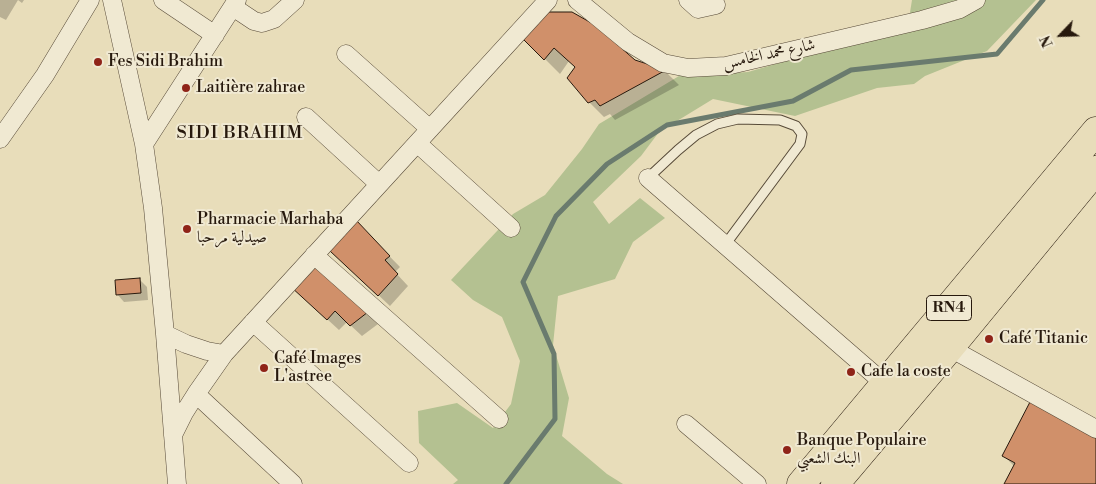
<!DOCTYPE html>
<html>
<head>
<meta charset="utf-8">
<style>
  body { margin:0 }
  #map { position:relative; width:1096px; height:484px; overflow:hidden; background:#e8ddba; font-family:"Libre Bodoni",serif }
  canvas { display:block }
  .north { position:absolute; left:1036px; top:10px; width:50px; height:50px; -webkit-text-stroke:4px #f0e9d2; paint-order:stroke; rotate:246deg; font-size:14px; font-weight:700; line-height:20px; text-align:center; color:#27190d }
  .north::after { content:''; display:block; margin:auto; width:18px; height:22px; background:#27190d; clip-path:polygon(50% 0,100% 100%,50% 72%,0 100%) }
</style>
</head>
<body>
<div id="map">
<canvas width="1096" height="484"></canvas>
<div class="north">N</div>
</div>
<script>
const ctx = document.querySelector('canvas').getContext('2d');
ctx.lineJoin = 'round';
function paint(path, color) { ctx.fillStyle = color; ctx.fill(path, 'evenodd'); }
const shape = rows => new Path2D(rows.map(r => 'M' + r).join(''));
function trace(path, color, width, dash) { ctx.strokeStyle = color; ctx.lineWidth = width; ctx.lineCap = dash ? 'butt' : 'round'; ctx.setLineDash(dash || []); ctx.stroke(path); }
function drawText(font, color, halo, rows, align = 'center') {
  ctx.font = font + ' "Libre Bodoni",Amiri,serif'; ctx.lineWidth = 4; ctx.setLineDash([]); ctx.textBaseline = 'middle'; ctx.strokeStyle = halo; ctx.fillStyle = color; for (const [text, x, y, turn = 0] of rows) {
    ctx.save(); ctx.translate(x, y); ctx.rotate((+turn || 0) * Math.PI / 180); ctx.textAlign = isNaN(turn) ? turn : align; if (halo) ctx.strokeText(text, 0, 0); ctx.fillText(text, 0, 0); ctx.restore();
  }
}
paint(shape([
  [912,0,1036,0,987,51,925,76,914,84,877,88,795,116,713,99,659,132,641,156,593,202,609,224,640,198,665,218,633,242,615,279,558,296,553,345,569,398,562,436,607,474,623,484,453,484,458,480,419,443,418,411,457,403,493,428,511,404,520,361,502,317,473,300,451,280,513,214,545,195,582,149,599,124,679,76,748,72,831,48,907,31]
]), '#b4c191');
paint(shape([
  [0,0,24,0,22,3,18,0,6,20,0,17],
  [523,37,634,61,665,71,679,85,615,120,610,114,604,117,589,102,576,68,569,61,560,74],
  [356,222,400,267,395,272,408,286,390,306,343,262],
  [139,279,147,287,148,300,124,302,117,294],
  [303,297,367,312,378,324,362,336,347,322,339,330],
  [1096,439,1096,484,1006,484,1015,467,1004,456]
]), '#0003');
trace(shape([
  [506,484,555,419,554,354,523,282,556,216,607,164,667,125,793,101,851,70,997,54,1043,0]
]), '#6a7b6e', 5);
const building = shape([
  [549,12,572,12,595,25,635,60,666,70,600,106,595,100,588,103,567,78,575,67,554,48,544,60,521,37,549,12],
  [356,220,390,256,385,260,398,274,378,296,330,251,356,220],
  [313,260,368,312,350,326,335,311,327,320,290,286,313,260],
  [140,278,141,293,116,295,115,280,140,278],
  [1030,402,1096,438,1096,484,1004,484,1015,463,1002,456,1030,402]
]);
paint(building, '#d0906a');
trace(building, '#27190d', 1);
const service = shape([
  [648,178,678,150,696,135,717,124,738,119,780,120,796,126,802,134,800,144,725,245]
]);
const minor = shape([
  [112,0,144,144,153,208,165,334,177,484],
  [163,0,215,35],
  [577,0,628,42,663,63,688,68,726,66,922,20,960,9,976,0],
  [688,0,698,9,716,5],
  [233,7,254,21,262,23,274,19,295,0],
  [346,54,430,129],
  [306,117,379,184],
  [0,139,45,75,90,0],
  [417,143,511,228],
  [144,144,237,0],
  [648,178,885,384],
  [314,255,499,419],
  [253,322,409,463],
  [165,334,186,344,207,351,224,354],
  [950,348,1096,429],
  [196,394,293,484],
  [686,424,757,484],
  [173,435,184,413,196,394,224,354,548,0]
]);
const primary = shape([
  [801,484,1096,131],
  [835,484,934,367,1096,170]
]);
trace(service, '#574a38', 11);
trace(minor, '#574a38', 19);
trace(primary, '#27190d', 29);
trace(service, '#f0e9d2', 9);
trace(minor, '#f0e9d2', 18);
trace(primary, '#e8ddba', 28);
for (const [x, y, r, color] of [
  [98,62,5,"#8f2418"],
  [186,88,5,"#8f2418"],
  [187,229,5,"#8f2418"],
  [989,339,5,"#8f2418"],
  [264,368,5,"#8f2418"],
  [851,372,5,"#8f2418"],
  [787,450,5,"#8f2418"]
]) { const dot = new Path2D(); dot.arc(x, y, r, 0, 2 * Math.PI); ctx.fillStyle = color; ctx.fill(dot); trace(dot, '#f0e9d2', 2); }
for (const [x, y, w] of [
  [949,308,45]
]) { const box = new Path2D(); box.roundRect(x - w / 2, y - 12.5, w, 25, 4); ctx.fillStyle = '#f0e9d2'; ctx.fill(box); trace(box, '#27190d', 1); }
drawText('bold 15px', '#27190d', null, [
  ["RN4",949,308]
]);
drawText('16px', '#27190d', '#f0e9d2', [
  ["شارع محمد الخامس",769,55,-12]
]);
drawText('16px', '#27190d', '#f0e9d2', [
  ["Fes Sidi Brahim",108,62],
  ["Laitière zahrae",196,88],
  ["Pharmacie Marhaba",197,220],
  ["صيدلية مرحبا",197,238],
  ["Café Titanic",999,339],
  ["Café Images",274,359],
  ["L'astree",274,377],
  ["Cafe la coste",861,372],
  ["Banque Populaire",797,441],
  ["البنك الشعبي",797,459]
], 'left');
ctx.letterSpacing = '1px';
drawText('18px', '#27190d', '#f0e9d2', [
  ["SIDI BRAHIM",240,134]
]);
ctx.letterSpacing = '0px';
</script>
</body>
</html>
